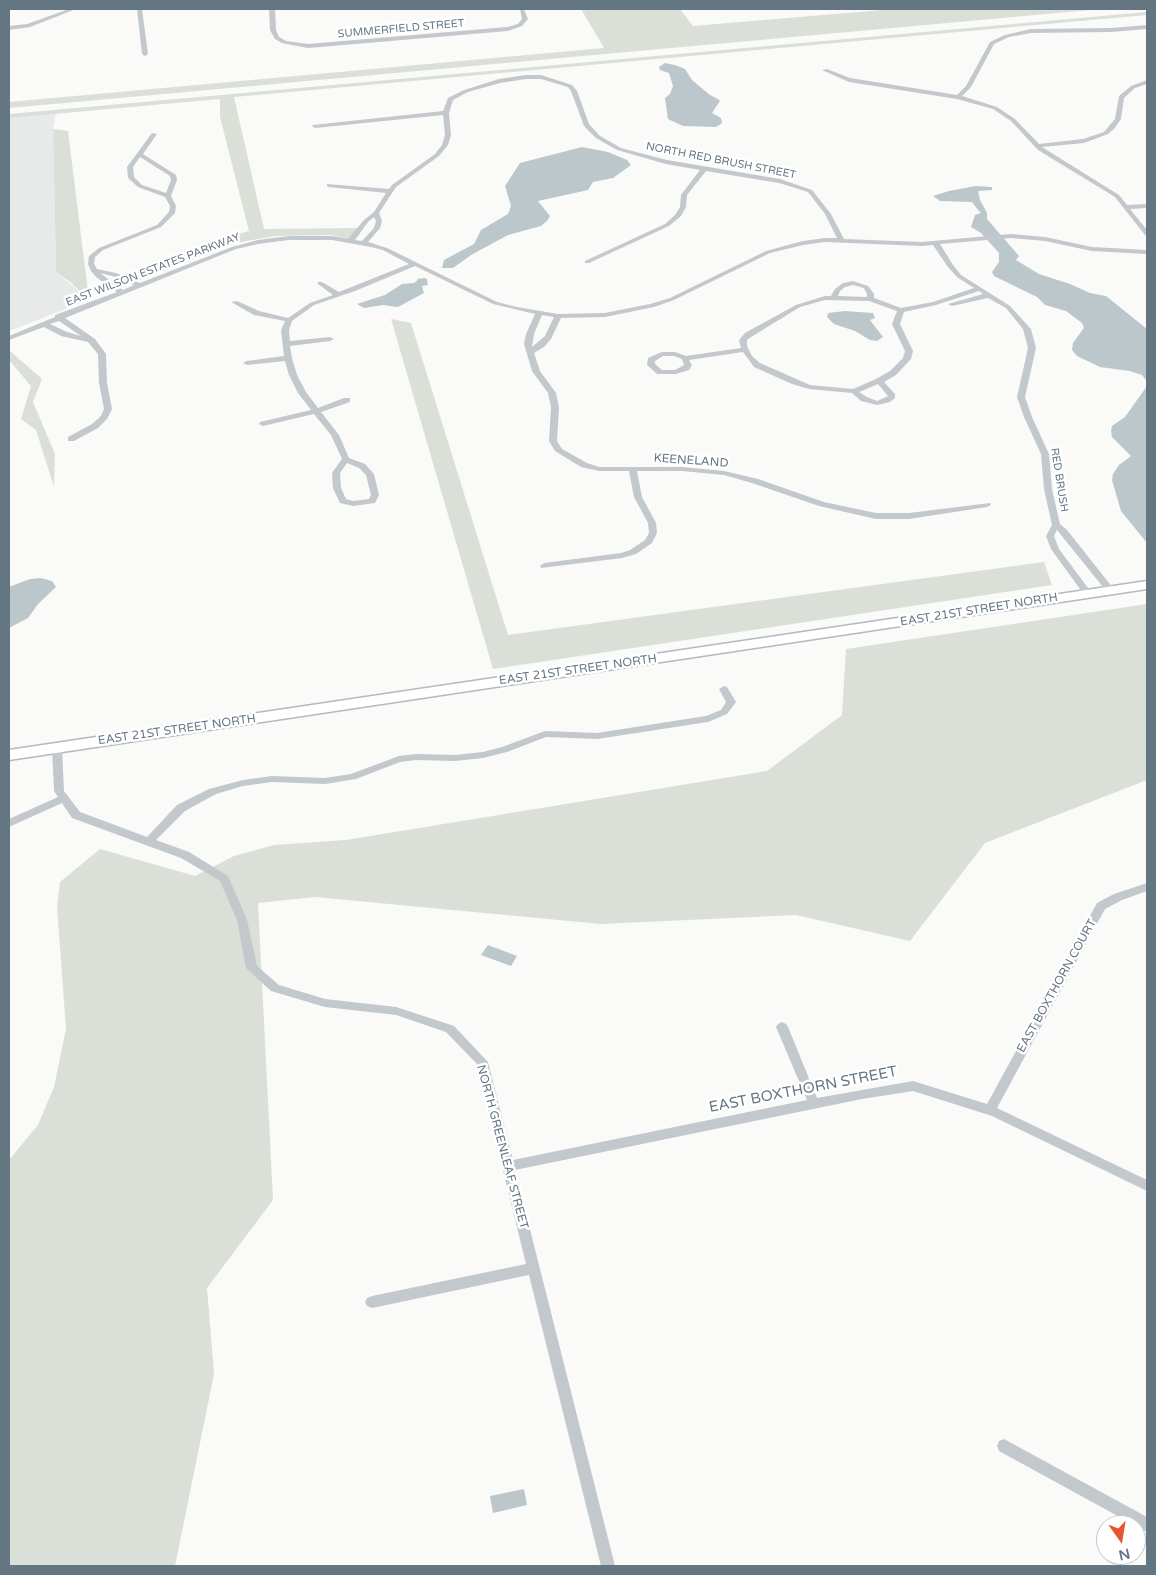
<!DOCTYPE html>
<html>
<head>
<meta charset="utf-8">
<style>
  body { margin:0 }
  #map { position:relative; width:1156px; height:1575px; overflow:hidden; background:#fafaf8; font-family:"Varela Round",sans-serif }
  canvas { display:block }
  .frame { position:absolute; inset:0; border:10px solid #657683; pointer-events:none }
  .north { position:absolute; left:1096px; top:1515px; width:50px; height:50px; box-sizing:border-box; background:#fff; border:1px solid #c1c8cd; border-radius:50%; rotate:167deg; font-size:14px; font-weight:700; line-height:20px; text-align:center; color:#657683 }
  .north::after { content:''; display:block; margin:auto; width:18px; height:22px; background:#e4572e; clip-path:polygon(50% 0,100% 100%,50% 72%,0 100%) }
</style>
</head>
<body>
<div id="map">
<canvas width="1156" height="1575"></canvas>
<div class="frame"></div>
<div class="north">N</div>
</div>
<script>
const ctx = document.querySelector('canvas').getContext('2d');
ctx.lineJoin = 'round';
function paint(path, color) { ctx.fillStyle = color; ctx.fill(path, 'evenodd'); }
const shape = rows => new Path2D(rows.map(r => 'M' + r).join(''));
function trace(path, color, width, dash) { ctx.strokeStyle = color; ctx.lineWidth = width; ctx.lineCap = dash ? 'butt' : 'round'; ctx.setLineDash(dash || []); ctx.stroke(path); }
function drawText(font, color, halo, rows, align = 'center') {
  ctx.font = font + ' "Varela Round",sans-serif'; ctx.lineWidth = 5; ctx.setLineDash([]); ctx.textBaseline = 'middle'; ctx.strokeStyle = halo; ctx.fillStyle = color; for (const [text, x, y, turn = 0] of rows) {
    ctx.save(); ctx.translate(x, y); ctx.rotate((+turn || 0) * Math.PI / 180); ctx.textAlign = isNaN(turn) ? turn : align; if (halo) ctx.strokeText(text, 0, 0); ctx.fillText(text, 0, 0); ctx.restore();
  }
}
paint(shape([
  [56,113,53,129,56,272,89,300,9,331,9,118]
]), '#e8e9e9');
paint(shape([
  [581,9,680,9,693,26,894,9,1102,9,9,108,9,102,604,48],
  [1147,12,1147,15,234,97,264,229,360,228,351,240,332,235,275,236,230,244,139,280,129,280,221,239,249,231,220,117,220,99,9,118,9,114],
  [53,129,68,131,89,300,70,282,56,272],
  [391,319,411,323,508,635,1044,562,1052,585,493,669],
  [9,350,42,379,33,402,55,454,54,487,36,430,21,419,31,386,9,360],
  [1147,604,1147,780,985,843,910,941,796,915,601,924,315,897,258,903,273,1200,207,1288,214,1374,175,1566,9,1566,9,1160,38,1125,54,1087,66,1029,57,907,60,882,100,849,195,876,234,856,274,845,346,840,767,771,842,715,846,649]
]), '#dadfd7');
paint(shape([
  [665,63,675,65,685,69,692,80,710,95,718,99,720,101,712,113,721,118,722,123,716,127,683,126,668,119,665,98,670,94,673,86,669,73,660,70,659,67],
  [582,147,608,152,627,160,631,165,613,178,593,182,588,190,538,201,550,216,547,221,541,226,508,235,471,255,453,268,442,268,444,260,474,244,481,230,508,214,511,206,505,186,520,163],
  [976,186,992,187,992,190,978,191,980,200,987,213,987,219,1019,256,1016,260,1039,274,1070,284,1090,293,1106,296,1147,329,1147,543,1121,511,1112,480,1113,474,1119,465,1131,456,1112,437,1111,431,1112,426,1125,417,1142,393,1147,386,1146,380,1142,375,1130,371,1100,367,1077,356,1072,350,1073,343,1084,328,1082,323,1066,311,1045,305,1037,297,994,276,992,272,999,262,999,253,981,233,971,227,975,215,981,213,978,210,972,202,940,201,933,196,949,191],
  [425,278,427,279,428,285,422,286,424,293,398,307,383,305,364,308,357,304,385,295,402,284,414,283,418,280,417,279],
  [845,311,873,313,875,318,870,320,883,337,877,341,870,340,855,331,834,324,827,317,828,313],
  [41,578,52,581,56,587,38,604,28,618,9,628,9,587,30,579],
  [488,945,517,956,511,966,481,955],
  [524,1489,527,1505,493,1513,490,1496]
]), '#bbc7cb');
const secondary = shape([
  [1147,581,1147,589,9,760,9,750,1147,581]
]);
trace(secondary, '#b3babf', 3);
paint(shape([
  [69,9,76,9,30,27,9,30,9,26,27,24,69,9],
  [137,9,142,9,148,54,145,56,142,54,137,9],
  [269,9,275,9,276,30,279,37,286,41,308,44,507,27,518,24,522,19,520,9,524,9,528,19,522,26,508,31,308,48,282,43,275,39,270,30,269,9],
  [1147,25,1147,29,1111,32,1031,33,1009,37,994,44,971,87,962,96,997,107,1015,119,1039,144,1083,139,1104,132,1115,119,1119,96,1131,86,1147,80,1147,84,1135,88,1124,98,1121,119,1114,129,1108,134,1084,143,1042,147,1119,195,1127,205,1147,204,1147,208,1130,209,1147,230,1147,236,1145,235,1115,197,1038,150,1011,121,993,109,957,99,849,82,822,70,827,69,850,78,957,95,966,86,990,42,1005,35,1031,29,1111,28,1147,25],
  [526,75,541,75,572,85,577,91,589,124,600,136,621,148,667,160,780,179,812,190,831,214,844,239,922,242,1011,234,1045,237,1092,247,1147,250,1147,254,1092,251,1045,241,1011,238,940,244,953,265,961,275,1010,306,1031,329,1036,348,1025,397,1032,417,1049,454,1052,489,1060,524,1067,530,1113,588,1114,590,1113,592,1107,592,1057,530,1054,536,1059,549,1091,592,1092,594,1091,596,1085,596,1051,549,1046,536,1052,525,1044,489,1041,454,1024,417,1017,397,1028,348,1023,329,1006,308,988,298,952,306,948,304,983,294,979,291,936,305,904,312,900,324,913,351,911,359,896,375,884,382,895,394,895,398,890,402,877,405,861,401,852,393,809,389,792,384,754,367,743,352,689,360,692,365,689,370,676,374,657,374,647,365,648,358,662,352,675,352,686,356,741,348,739,340,745,333,796,305,825,296,831,296,835,289,843,283,853,281,868,286,874,294,874,298,901,308,933,302,974,288,957,277,948,267,933,245,922,246,825,242,803,245,770,253,674,300,654,307,605,317,561,318,551,339,544,347,534,353,540,371,556,393,559,407,557,441,562,449,587,463,599,467,682,467,724,471,758,479,824,502,876,513,909,513,990,503,991,505,987,507,909,519,876,519,819,506,752,483,724,475,682,471,637,471,642,497,656,523,657,533,652,543,636,554,622,558,541,568,540,566,544,563,621,553,630,550,645,540,649,533,648,523,634,497,629,471,599,471,581,467,555,451,549,441,551,407,548,393,532,371,524,344,526,334,535,314,493,304,415,266,355,291,314,305,292,321,289,330,290,341,330,337,334,339,330,341,290,346,292,358,297,375,306,392,318,408,344,398,350,398,350,402,321,412,339,435,349,458,365,464,374,474,379,495,375,503,353,506,340,503,333,488,332,473,342,459,331,435,314,414,263,426,259,424,260,422,311,410,298,393,289,375,285,361,247,365,243,363,247,361,284,356,281,330,285,321,254,315,231,302,237,301,259,311,288,318,310,303,333,295,318,284,318,282,322,282,339,292,409,264,383,250,371,247,332,240,289,240,258,244,236,249,65,318,95,339,106,354,107,383,112,409,107,419,98,428,74,441,68,441,68,437,92,424,101,416,104,409,99,383,98,354,88,342,61,336,44,327,9,340,9,336,55,317,55,315,117,292,96,277,91,271,88,264,89,256,99,248,157,225,169,212,170,206,165,197,138,187,128,178,127,167,152,133,157,134,143,154,176,175,177,180,171,196,176,206,175,213,161,227,103,250,95,257,94,264,97,269,116,273,140,283,232,247,258,240,289,236,332,236,348,239,364,220,374,212,386,193,329,187,327,186,327,184,389,189,392,185,435,154,442,145,445,135,443,115,315,128,312,126,313,125,443,111,448,98,464,90,499,79,526,75],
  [526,79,541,79,568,87,571,91,584,126,596,138,617,150,666,164,700,170,681,195,680,207,675,215,665,224,585,261,585,263,589,263,669,226,681,216,686,207,687,195,706,171,779,183,808,192,825,214,837,238,825,238,803,241,766,251,670,298,650,304,605,313,558,314,517,307,497,302,387,248,368,242,380,228,382,221,379,213,396,187,439,156,448,145,451,135,449,113,453,100,468,92,500,83,526,79],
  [140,157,170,176,171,180,166,193,142,185,134,177,133,167,140,157],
  [374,217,376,221,374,228,362,241,355,240,368,222,374,217],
  [100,273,112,276,134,285,123,290,100,273],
  [853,285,864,288,867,294,867,297,838,296,840,291,845,287,853,285],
  [825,300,869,301,897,311,892,324,905,351,903,358,890,371,876,379,853,389,810,385,760,363,752,356,747,346,747,340,751,337,800,307,825,300],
  [542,315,554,317,545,336,532,347,534,334,542,315],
  [59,321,81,336,67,332,50,324,59,321],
  [663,356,674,356,682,359,684,365,675,370,662,370,655,364,655,361,663,356],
  [878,384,888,396,884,398,877,401,867,397,859,392,878,384],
  [347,463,359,468,366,475,371,495,369,499,353,501,346,499,341,488,340,473,347,463],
  [724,686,727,687,736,702,727,714,708,722,597,739,546,737,507,752,483,758,455,761,416,760,400,762,356,779,325,784,272,782,243,786,216,794,185,811,156,840,189,852,228,876,247,920,257,966,279,985,325,999,396,1007,454,1026,488,1062,513,1160,807,1100,776,1027,778,1024,782,1022,786,1024,788,1027,817,1098,913,1081,987,1104,1097,903,1114,894,1147,883,1147,891,1122,900,1105,909,997,1108,1147,1180,1147,1191,992,1116,913,1091,862,1099,515,1170,615,1566,601,1566,529,1275,372,1308,367,1306,365,1302,367,1298,372,1296,526,1264,477,1064,446,1032,396,1015,325,1007,271,991,246,968,237,920,220,881,181,858,72,818,62,803,9,827,9,819,58,797,54,791,52,748,57,745,62,748,64,791,80,812,147,837,177,805,209,789,243,780,272,776,325,778,351,774,399,756,416,754,455,755,483,752,502,747,545,731,597,733,706,716,721,710,726,702,719,689,724,686],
  [1004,1439,1147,1517,1147,1532,999,1451,997,1446,999,1441,1004,1439]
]), '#c3c8cc');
paint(secondary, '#fff');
drawText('11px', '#657683', '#fff', [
  ["SUMMERFIELD STREET",401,29,-5],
  ["NORTH RED BRUSH STREET",721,161,11],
  ["EAST WILSON ESTATES PARKWAY",153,270,-21],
  ["RED BRUSH",1059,480,81]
]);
drawText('12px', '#657683', '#fff', [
  ["KEENELAND",691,461,4],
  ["EAST 21ST STREET NORTH",979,610,-9],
  ["EAST 21ST STREET NORTH",578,670,-8],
  ["EAST 21ST STREET NORTH",177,730,-8],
  ["EAST BOXTHORN COURT",1057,986,-61],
  ["NORTH GREENLEAF STREET",502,1147,75]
]);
drawText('15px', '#657683', '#fff', [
  ["EAST BOXTHORN STREET",803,1090,-11]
]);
</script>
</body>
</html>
